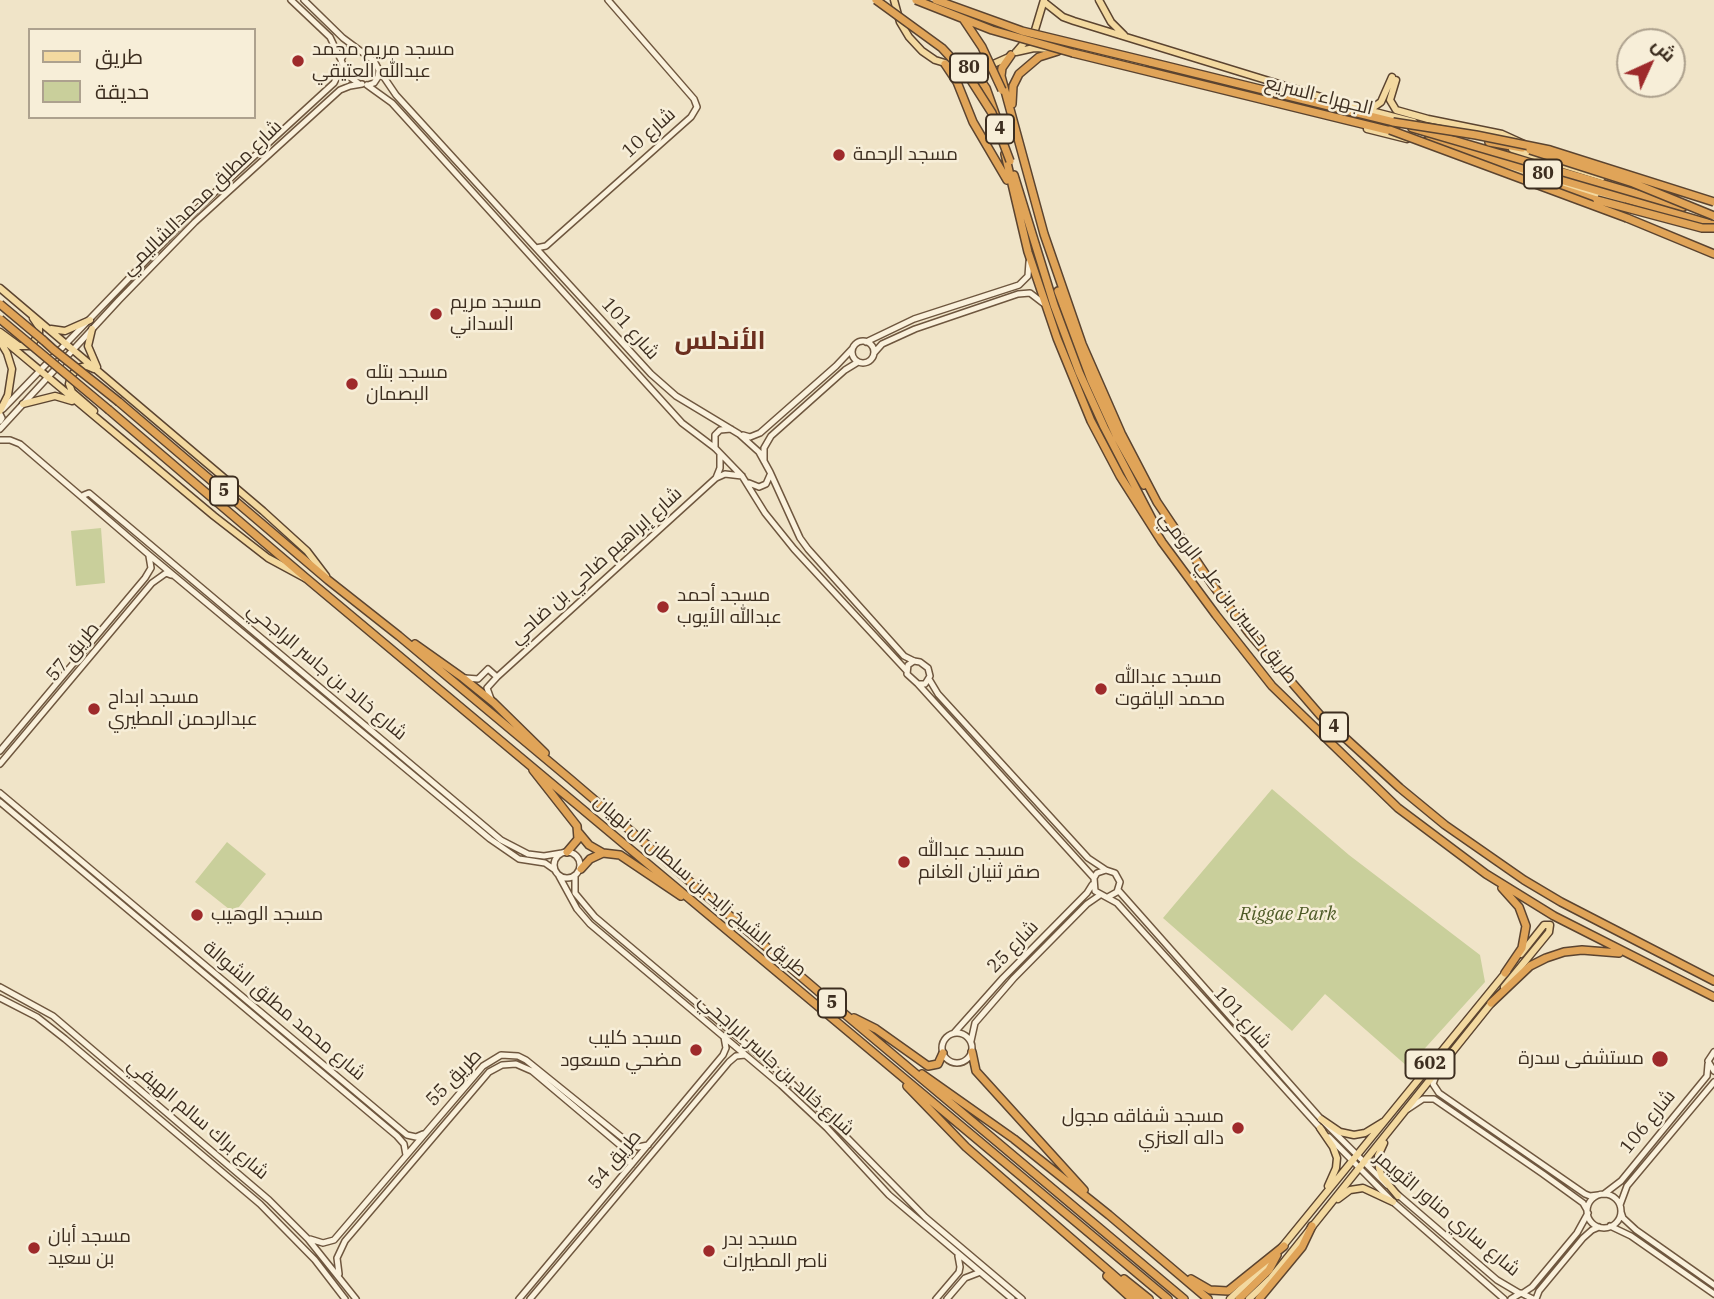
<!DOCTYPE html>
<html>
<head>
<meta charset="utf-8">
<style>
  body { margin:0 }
  #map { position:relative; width:1714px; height:1299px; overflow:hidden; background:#f0e4c8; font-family:"IBM Plex Serif",Cairo,serif }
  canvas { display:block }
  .legend { position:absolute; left:28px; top:28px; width:228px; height:91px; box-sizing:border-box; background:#f7eed8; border:2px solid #ada18e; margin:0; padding:9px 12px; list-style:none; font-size:21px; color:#3d2e20 }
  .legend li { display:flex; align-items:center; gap:14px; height:35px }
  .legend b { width:35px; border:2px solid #ada18e }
  .north { position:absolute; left:1616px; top:28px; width:70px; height:70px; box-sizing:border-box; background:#f7eed8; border:2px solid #ada18e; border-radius:50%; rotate:45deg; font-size:19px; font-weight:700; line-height:28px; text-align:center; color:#3d2e20 }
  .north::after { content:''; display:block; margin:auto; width:24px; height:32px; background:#9e2a2b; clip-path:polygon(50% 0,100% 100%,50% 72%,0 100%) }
</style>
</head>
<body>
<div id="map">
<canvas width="1714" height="1299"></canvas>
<ul class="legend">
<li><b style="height:9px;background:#f3d9a0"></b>طريق</li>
<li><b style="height:19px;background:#c9cf9b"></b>حديقة</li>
</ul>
<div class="north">ش</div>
</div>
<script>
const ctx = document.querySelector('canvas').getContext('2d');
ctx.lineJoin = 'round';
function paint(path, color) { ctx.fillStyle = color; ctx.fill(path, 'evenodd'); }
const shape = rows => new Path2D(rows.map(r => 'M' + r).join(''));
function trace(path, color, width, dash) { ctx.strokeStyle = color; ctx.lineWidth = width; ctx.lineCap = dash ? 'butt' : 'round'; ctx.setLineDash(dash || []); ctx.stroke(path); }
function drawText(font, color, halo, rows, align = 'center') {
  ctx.font = font + ' "IBM Plex Serif",Cairo,serif'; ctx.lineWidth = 5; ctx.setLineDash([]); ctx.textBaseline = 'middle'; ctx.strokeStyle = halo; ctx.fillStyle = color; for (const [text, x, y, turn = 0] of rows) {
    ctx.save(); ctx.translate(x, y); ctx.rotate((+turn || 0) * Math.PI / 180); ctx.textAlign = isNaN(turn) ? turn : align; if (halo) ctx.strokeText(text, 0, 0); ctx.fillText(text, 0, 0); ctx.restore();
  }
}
paint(shape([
  [101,528,105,583,76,586,71,531],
  [1272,789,1349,855,1480,955,1485,982,1408,1067,1325,994,1292,1031,1163,918],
  [227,842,266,874,234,913,195,882]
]), '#c9cf9b');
const secondary = shape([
  [291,0,330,37,340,58],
  [304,0,343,38,374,61,379,70,378,77,374,83,368,85],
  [356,48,346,50,341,60,347,75,358,83],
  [379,70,396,95,651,374,676,396,739,434,759,452,770,472,800,538,808,549,904,656,914,661],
  [367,85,392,103,682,423,715,448,742,476,765,513,794,549,906,670],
  [536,248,546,246,691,117,697,107,694,99,608,0],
  '852 352a11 11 0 1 1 22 0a11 11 0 1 1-22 0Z',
  [866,342,914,319,1019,285,1028,276,1029,262],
  [874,353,882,344,915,329,1018,294,1030,293,1043,303],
  [3,409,188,217,334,83,342,67],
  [0,414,2,418,0,421],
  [0,429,119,300,195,222,340,90,350,86,362,84],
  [743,435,750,437,760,433,836,366,852,349],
  [0,440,10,440,20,444,83,498],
  [715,448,715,435,720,430,731,429],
  [764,461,764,448,771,436,845,370,858,362],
  [716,478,720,468,720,454],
  [749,483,759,487,766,484,770,475],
  [914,661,920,662,928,668,930,676,925,684,918,684,907,674,908,665,914,661],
  [465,678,478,679,488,669,497,677],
  [929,679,938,694,1088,858,1106,870],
  [918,684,1094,878],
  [491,699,487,688,497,677,716,478,725,474,742,476],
  [0,751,145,578,151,568,149,556],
  [0,764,152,583,166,573,171,575],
  [0,793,407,1135,416,1137,423,1134],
  [0,802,397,1136,404,1144,406,1155],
  '554 865a13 13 0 1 1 26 0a13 13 0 1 1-26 0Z',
  [555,870,545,863,519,859,490,839,148,554,83,498,84,495,89,493,501,840,528,854,544,856,562,853],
  [559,876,577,909,590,924,781,1085,827,1128,889,1195,1012,1299],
  [575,877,575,893,595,917,786,1078,815,1105,925,1217,1022,1299],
  [1118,890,1321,1119,1387,1185],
  [1108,897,1117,892,1120,882,1115,873,1106,870,1097,873,1094,878,1095,891,1117,903,1322,1130],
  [0,987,53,1016,269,1200,308,1239,356,1299],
  [0,998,37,1017,65,1039,260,1204,315,1260,345,1299],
  '942 1048a15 15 0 1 1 30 0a15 15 0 1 1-30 0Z',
  [954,1033,1003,978,1087,893,1092,885],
  [971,1041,975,1023,1014,978,1087,904,1100,895],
  [1714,1052,1708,1061,1714,1071],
  [1437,1073,1433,1084,1439,1093,1585,1194,1590,1196,1598,1195],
  [1408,1109,1423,1099,1434,1099,1543,1174,1583,1203,1587,1210],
  [1329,1137,1393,1202,1504,1299],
  [1397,1194,1497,1280,1519,1293],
  [1604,1194,1621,1181,1707,1076,1708,1064],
  '1587 1211a17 17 0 1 1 34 0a17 17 0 1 1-34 0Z',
  [1620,1205,1627,1186,1714,1082],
  [1621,1212,1623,1218,1636,1230,1714,1285],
  [1610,1226,1631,1236,1714,1294],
  [310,1239,323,1243,334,1240,483,1066,501,1055,518,1056,526,1060,630,1144,638,1147,648,1145],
  [339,1274,337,1258,345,1241,489,1072,502,1065,516,1064,532,1071,621,1146,628,1156,631,1165],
  [1523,1293,1532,1287,1577,1233,1588,1213],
  [519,1299,723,1055,726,1048,724,1037],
  [530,1299,729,1062,736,1056,745,1055],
  [936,1299,959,1272,960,1267,958,1256],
  [947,1299,965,1278,978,1273],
  [1511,1299,1521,1293,1533,1299],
  [1536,1299,1539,1291,1583,1238,1592,1230,1599,1227]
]);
const primary = shape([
  [894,0,900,22,909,37,922,51,935,60,955,66,972,68,991,65,1009,57],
  [1099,0,1111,22,1124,35],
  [1044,2,1063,17,1074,21,1344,104,1414,122],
  [1017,51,1035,30,1044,0],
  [1016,52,1034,48,1051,49],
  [1396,80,1390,100,1396,110,1428,119,1502,134,1524,144],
  [1368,111,1381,102,1392,77],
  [1367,129,1407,139],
  [1512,149,1602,177],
  [1491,163,1535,177],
  [1548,181,1622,203],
  [0,288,263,511,307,551,326,576],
  [51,329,65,331,90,320],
  [92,329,88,346,97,367],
  [0,332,19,346,30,346,39,335,39,327,33,318],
  [0,337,214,516,268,558,305,578],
  [0,341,7,353,12,369,8,395,0,411],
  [94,369,87,366,78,368,71,376,69,384,72,392,94,411],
  [23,404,55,396,72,401],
  [1521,954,1544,925,1550,925],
  [1504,987,1549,932,1550,925],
  [1321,1119,1340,1132,1354,1135,1365,1133,1383,1122],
  [1320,1128,1333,1147,1337,1158,1336,1168,1328,1186],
  [1384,1143,1378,1156,1379,1168,1382,1177,1398,1196],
  [1338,1199,1350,1190,1363,1188,1393,1202],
  [1282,1247,1507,971],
  [1230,1299,1273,1258],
  [1249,1299,1271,1278,1493,1001]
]);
const highway = shape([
  [1073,53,1395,132],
  [1011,55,1002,68,1001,76,1044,234,1082,344,1121,433,1157,502,1212,584,1249,633,1320,715,1400,788,1445,825,1524,880,1561,902,1714,981],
  [1150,62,1398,123],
  [945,64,957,82,973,122,1007,180],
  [972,68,986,88,998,122],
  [1012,104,1013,86,1019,74,1039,57,1058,51],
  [1412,128,1683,207],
  [1427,141,1714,225],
  [1489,142,1522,148],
  [1005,154,1028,252,1057,338,1091,421,1120,476,1162,542,1216,615,1272,686,1398,808,1486,874,1554,916,1714,997],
  [1014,175,1054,305,1079,372,1104,427,1154,523],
  [1530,175,1553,186,1597,200],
  [1627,218,1714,254],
  [1058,291,1091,380,1117,437,1144,485],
  [43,340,54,350],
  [119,402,328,580,399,636,570,779,847,1016,1184,1299],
  [109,410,306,578,1168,1299],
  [415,644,463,678,494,703,545,753],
  [533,770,577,826,578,839,567,852],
  [579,833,589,845,603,853],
  [581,869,590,859,603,853,620,855,681,896],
  [1502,888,1519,907,1526,926,1522,948,1505,973],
  [1491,1003,1530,966,1546,958,1564,952,1582,950,1619,953],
  [854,1018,876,1029,928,1066,938,1064,943,1053],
  [972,1052,976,1071,1084,1190],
  [922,1074,1014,1139,1109,1215,1208,1299],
  [907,1086,966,1147,1141,1299],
  [1107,1276,1132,1299],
  [1124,1279,1149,1299],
  [1191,1279,1210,1290,1228,1291,1284,1246],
  [1239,1299,1269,1270,1277,1255],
  [1259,1299,1302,1247,1312,1226]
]);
trace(secondary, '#6f573f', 8);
trace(primary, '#5b4430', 9);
trace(highway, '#5b4430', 10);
trace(secondary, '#faf1dc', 5);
trace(primary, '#f3d9a0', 6);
trace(highway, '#e0a458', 7);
const highwayBridge = shape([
  [876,0,942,48,969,77,992,113,1010,161],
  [916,0,992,30,1073,53],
  [936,0,1022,31,1150,62],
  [964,20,982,47,1002,90],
  [1393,122,1476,135,1550,150,1714,202],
  [1390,130,1627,218],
  [1530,150,1633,183,1714,216],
  [1597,200,1702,228,1714,228],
  [0,304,43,340],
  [0,319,109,410],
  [54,350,119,402]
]);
trace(highwayBridge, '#5b4430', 10, []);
trace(highwayBridge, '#e0a458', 7);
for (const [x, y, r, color] of [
  [298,61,7,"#9e2a2b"],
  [839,155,7,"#9e2a2b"],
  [436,314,7,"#9e2a2b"],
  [352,384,7,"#9e2a2b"],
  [663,607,7,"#9e2a2b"],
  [1101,689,7,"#9e2a2b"],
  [94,709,7,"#9e2a2b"],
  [904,862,7,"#9e2a2b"],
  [197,915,7,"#9e2a2b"],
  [696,1050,7,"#9e2a2b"],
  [1660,1059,9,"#9e2a2b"],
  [1238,1128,7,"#9e2a2b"],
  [34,1248,7,"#9e2a2b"],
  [709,1251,7,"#9e2a2b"]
]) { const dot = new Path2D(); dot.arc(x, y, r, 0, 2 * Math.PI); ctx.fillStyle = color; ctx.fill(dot); trace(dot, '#f7eed8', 2.5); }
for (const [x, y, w] of [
  [969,68,38],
  [1000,129,28],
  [1543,174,38],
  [224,491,28],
  [1334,727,28],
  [832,1003,28],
  [1430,1064,49]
]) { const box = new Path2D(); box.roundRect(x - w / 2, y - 14.5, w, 29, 5); ctx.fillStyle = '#f7eed8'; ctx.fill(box); trace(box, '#3d2e20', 2); }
drawText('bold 18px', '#3d2e20', null, [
  ["80",969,68],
  ["4",1000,129],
  ["80",1543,174],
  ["5",224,491],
  ["4",1334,727],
  ["5",832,1003],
  ["602",1430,1064]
]);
drawText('19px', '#3d2e20', '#f7eed8', [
  ["مسجد مريم محمد",312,50],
  ["عبدالله العتيقي",312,72],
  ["مسجد الرحمة",853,155],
  ["مسجد مريم",450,303],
  ["السداني",450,325],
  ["مسجد بتله",366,373],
  ["البصمان",366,395],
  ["مسجد أحمد",677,596],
  ["عبدالله الأيوب",677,618],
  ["مسجد عبدالله",1115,678],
  ["محمد الياقوت",1115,700],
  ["مسجد ابداح",108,698],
  ["عبدالرحمن المطيري",108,720],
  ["مسجد عبدالله",918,851],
  ["صقر ثنيان الغانم",918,873],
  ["مسجد الوهيب",211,915],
  ["مسجد كليب",682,1039,"right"],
  ["مضحي مسعود",682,1061,"right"],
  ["مستشفى سدرة",1644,1059,"right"],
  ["مسجد شفاقه مجول",1224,1117,"right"],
  ["داله العنزي",1224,1139,"right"],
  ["مسجد أبان",48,1237],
  ["بن سعيد",48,1259],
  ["مسجد بدر",723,1240],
  ["ناصر المطيرات",723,1262]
], 'left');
drawText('19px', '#3d2e20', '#f7eed8', [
  ["الجهراء السريع",1319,96,14],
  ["شارع 10",649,133,-42],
  ["شارع مطلق محمدالشاليمي",202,198,-44],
  ["شارع 101",630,329,48],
  ["شارع إبراهيم ضاحي بن ضاحي",596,566,-42],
  ["طريق حسين بن علي الرومي",1228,598,52],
  ["طريق 57",73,652,-50],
  ["شارع خالد بن جاسر الراجحي",327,672,40],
  ["طريق الشيخ زايد بن سلطان آل نهيان",700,886,40],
  ["شارع 25",1013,947,-46],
  ["شارع محمد مطلق الشوالة",284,1011,40],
  ["شارع 101",1242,1018,48],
  ["شارع خالد بن جاسر الراجحي",776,1065,42],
  ["طريق 55",454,1078,-46],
  ["شارع براك سالم الهيفي",198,1119,40],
  ["شارع 106",1648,1122,-51],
  ["طريق 54",615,1160,-50],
  ["شارع ساري مناور الثويمر",1447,1214,40]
]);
drawText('italic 19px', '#4d5a26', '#f7eed8', [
  ["Riggae Park",1288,915]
]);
drawText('bold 26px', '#6b2e1e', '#f7eed8', [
  ["الأندلس",720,341]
]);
</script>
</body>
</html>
